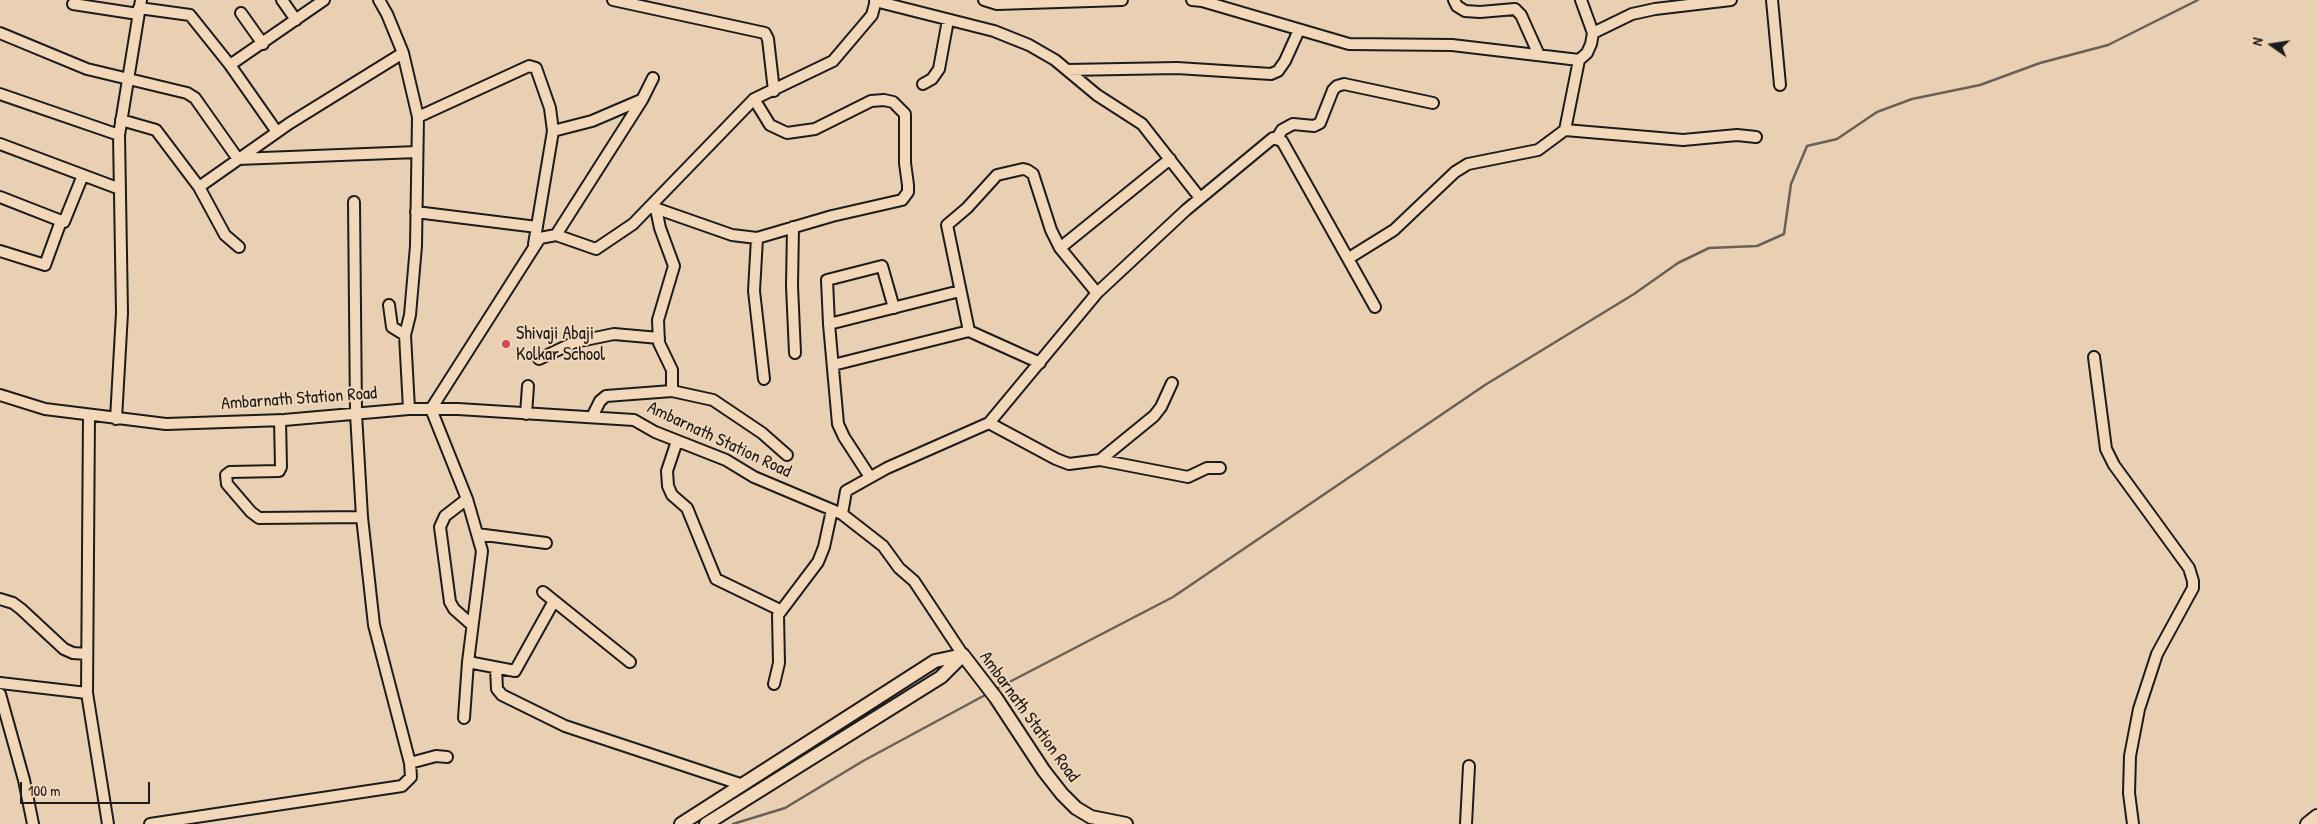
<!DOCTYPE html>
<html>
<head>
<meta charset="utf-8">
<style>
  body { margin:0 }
  #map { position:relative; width:2317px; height:824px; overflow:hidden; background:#e9d0b3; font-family:"Patrick Hand",sans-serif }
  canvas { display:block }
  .north { position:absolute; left:2247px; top:20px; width:50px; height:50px; -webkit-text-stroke:4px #f2d7b9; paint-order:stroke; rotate:283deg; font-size:14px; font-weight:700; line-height:20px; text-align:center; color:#1c1c1c }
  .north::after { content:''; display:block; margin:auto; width:18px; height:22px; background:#1c1c1c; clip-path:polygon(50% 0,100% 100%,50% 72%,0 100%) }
  .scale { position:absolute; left:20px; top:782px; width:130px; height:22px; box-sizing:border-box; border:2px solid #1c1c1c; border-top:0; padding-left:6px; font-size:15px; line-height:18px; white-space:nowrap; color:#1c1c1c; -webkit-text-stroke:4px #f2d7b9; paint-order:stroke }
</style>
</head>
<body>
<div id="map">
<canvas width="2317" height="824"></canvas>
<div class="north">N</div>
<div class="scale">100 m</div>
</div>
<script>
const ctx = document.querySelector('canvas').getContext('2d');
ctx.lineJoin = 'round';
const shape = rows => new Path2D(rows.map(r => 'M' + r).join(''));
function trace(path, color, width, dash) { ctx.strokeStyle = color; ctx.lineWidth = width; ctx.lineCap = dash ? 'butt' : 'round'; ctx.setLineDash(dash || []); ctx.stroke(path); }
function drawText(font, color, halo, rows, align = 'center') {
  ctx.font = font + ' "Patrick Hand",sans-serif'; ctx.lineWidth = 4; ctx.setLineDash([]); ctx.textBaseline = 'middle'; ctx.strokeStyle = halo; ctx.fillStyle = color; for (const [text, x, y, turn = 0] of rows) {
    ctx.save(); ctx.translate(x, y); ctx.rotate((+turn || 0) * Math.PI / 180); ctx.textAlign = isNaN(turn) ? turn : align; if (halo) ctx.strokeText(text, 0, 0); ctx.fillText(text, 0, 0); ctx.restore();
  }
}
trace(shape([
  [994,690,1173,597,1485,385,1634,294,1678,263,1709,248,1757,246,1784,234,1791,184,1807,146,1837,139,1877,112,1912,99,1980,85,2040,63,2108,45,2198,0],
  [733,824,785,808,863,761,987,694]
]), '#6a6055', 2.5);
const minor = shape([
  [282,0,296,20],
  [379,0,387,14,403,53,418,117,416,246,410,315,405,335,409,409],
  [613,0,765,33,768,39,774,91],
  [984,0,997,4,1122,0],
  [1192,0,1202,1,1349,44,1452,45,1579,60,1587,53,1591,44,1593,33,1581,0],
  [1454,0,1457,6,1465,11,1480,12,1515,9,1521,15,1539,55],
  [1772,0,1780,85],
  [875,1,994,31,1029,45,1055,60,1097,95,1142,124,1200,198],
  [73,4,138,14],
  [139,8,190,15,230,65,277,132],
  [241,13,263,44],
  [0,33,87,69,187,93,195,98,238,159,417,152],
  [1593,33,1632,14,1655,9,1731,0],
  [230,65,324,0],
  [1067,70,1177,68,1271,74,1278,71,1285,61,1299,30],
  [923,84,932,79,939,69,948,20],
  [0,94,119,135],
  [754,99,770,125,787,133,815,129,871,101,884,100,893,102,905,114,905,163,908,185,908,192,902,200,832,216,757,238,754,291,764,379],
  [418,117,529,66,536,68,550,108,553,131,534,244],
  [121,120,156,130,199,187,225,235,239,247],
  [1565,130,1683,140,1737,135,1756,137],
  [553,131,592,121,641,100],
  [1277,138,1282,130,1293,124,1314,126,1320,123,1333,90,1337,86,1344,84,1433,103],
  [0,144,120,189],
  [199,187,290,123,403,53],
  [0,197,64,222,83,175],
  [652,207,732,235,757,238],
  [656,209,660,228,674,266,658,320,659,343,672,370,672,391,713,400,762,433,787,455],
  [416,212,537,227],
  [793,227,792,286,795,353],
  [556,235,642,100,653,78],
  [1060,248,1170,159],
  [0,251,45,265,61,221],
  [1349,258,1394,230,1455,172,1468,164,1538,150,1565,130,1579,60],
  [389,305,392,327,405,335],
  [829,324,960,291],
  [2094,357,2106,449,2114,465,2189,568,2193,581,2193,588,2157,654,2139,709,2130,756,2129,793,2133,824],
  [539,359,575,342,614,334,659,338],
  [1040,363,969,331,947,225,967,208,997,175,1023,169,1027,170,1033,174,1051,230,1060,248,1097,293],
  [833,365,969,331],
  [0,395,45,409,166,424,284,420,409,409,458,409,634,420,655,432,726,460,754,477,842,514,883,546,899,568,914,581,963,655],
  [526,414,528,386],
  [89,415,87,693,108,824],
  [592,417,600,401,606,396,672,391],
  [116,419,122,313,119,135,141,0],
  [280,420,281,467,279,471,230,472,226,475,227,484,251,512,259,518,362,517],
  [989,423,1056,459,1069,464,1100,460,1188,477,1207,468,1220,468],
  [677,441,667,471,668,486,672,495,687,508,716,579,780,610],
  [1100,460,1154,416,1161,407,1172,383],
  [870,477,844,437,838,424,829,324,827,280,882,266,894,308],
  [467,499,445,516,440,527,450,602,454,609,472,625],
  [842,514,846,491,887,468,989,423,1097,293,1186,210,1273,138,1282,141,1375,307],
  [477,534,546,543],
  [543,592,630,662],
  [0,599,13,603,21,609,64,649,73,653,87,654],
  [468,662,515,671,554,601],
  [496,668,497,689,502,695,565,726,743,785],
  [0,683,87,693],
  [774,684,779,663,778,615,818,562,824,547,832,510],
  [0,694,24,780,33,824],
  [464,718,468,662,482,551,467,499,431,409,540,238,556,235,596,249,633,224,754,99,833,61,872,15,876,0],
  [410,763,436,756,447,757],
  [150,824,402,786,411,777,410,763,374,625,362,517,356,414,354,202],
  [1466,824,1469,766]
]);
const major = shape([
  [963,655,996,698,1044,771,1062,794,1076,808,1091,817,1126,824],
  [681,824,935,661,963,655],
  [706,824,941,677,963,655],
  [2307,824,2317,816]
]);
trace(minor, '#1c1c1c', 14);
trace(major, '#1c1c1c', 16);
trace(minor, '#f2d7b9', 10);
trace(major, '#f2d7b9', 12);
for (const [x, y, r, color] of [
  [506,344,5,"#d1495b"]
]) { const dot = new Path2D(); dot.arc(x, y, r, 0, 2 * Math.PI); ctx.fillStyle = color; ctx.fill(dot); trace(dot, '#f2d7b9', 2); }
drawText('18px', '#1c1c1c', '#f2d7b9', [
  ["Shivaji Abaji",516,334],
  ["Kolkar School",516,355]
], 'left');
drawText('18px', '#1c1c1c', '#f2d7b9', [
  ["Ambarnath Station Road",299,399,-4],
  ["Ambarnath Station Road",719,440,25],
  ["Ambarnath Station Road",1029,717,54]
]);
</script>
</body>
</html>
